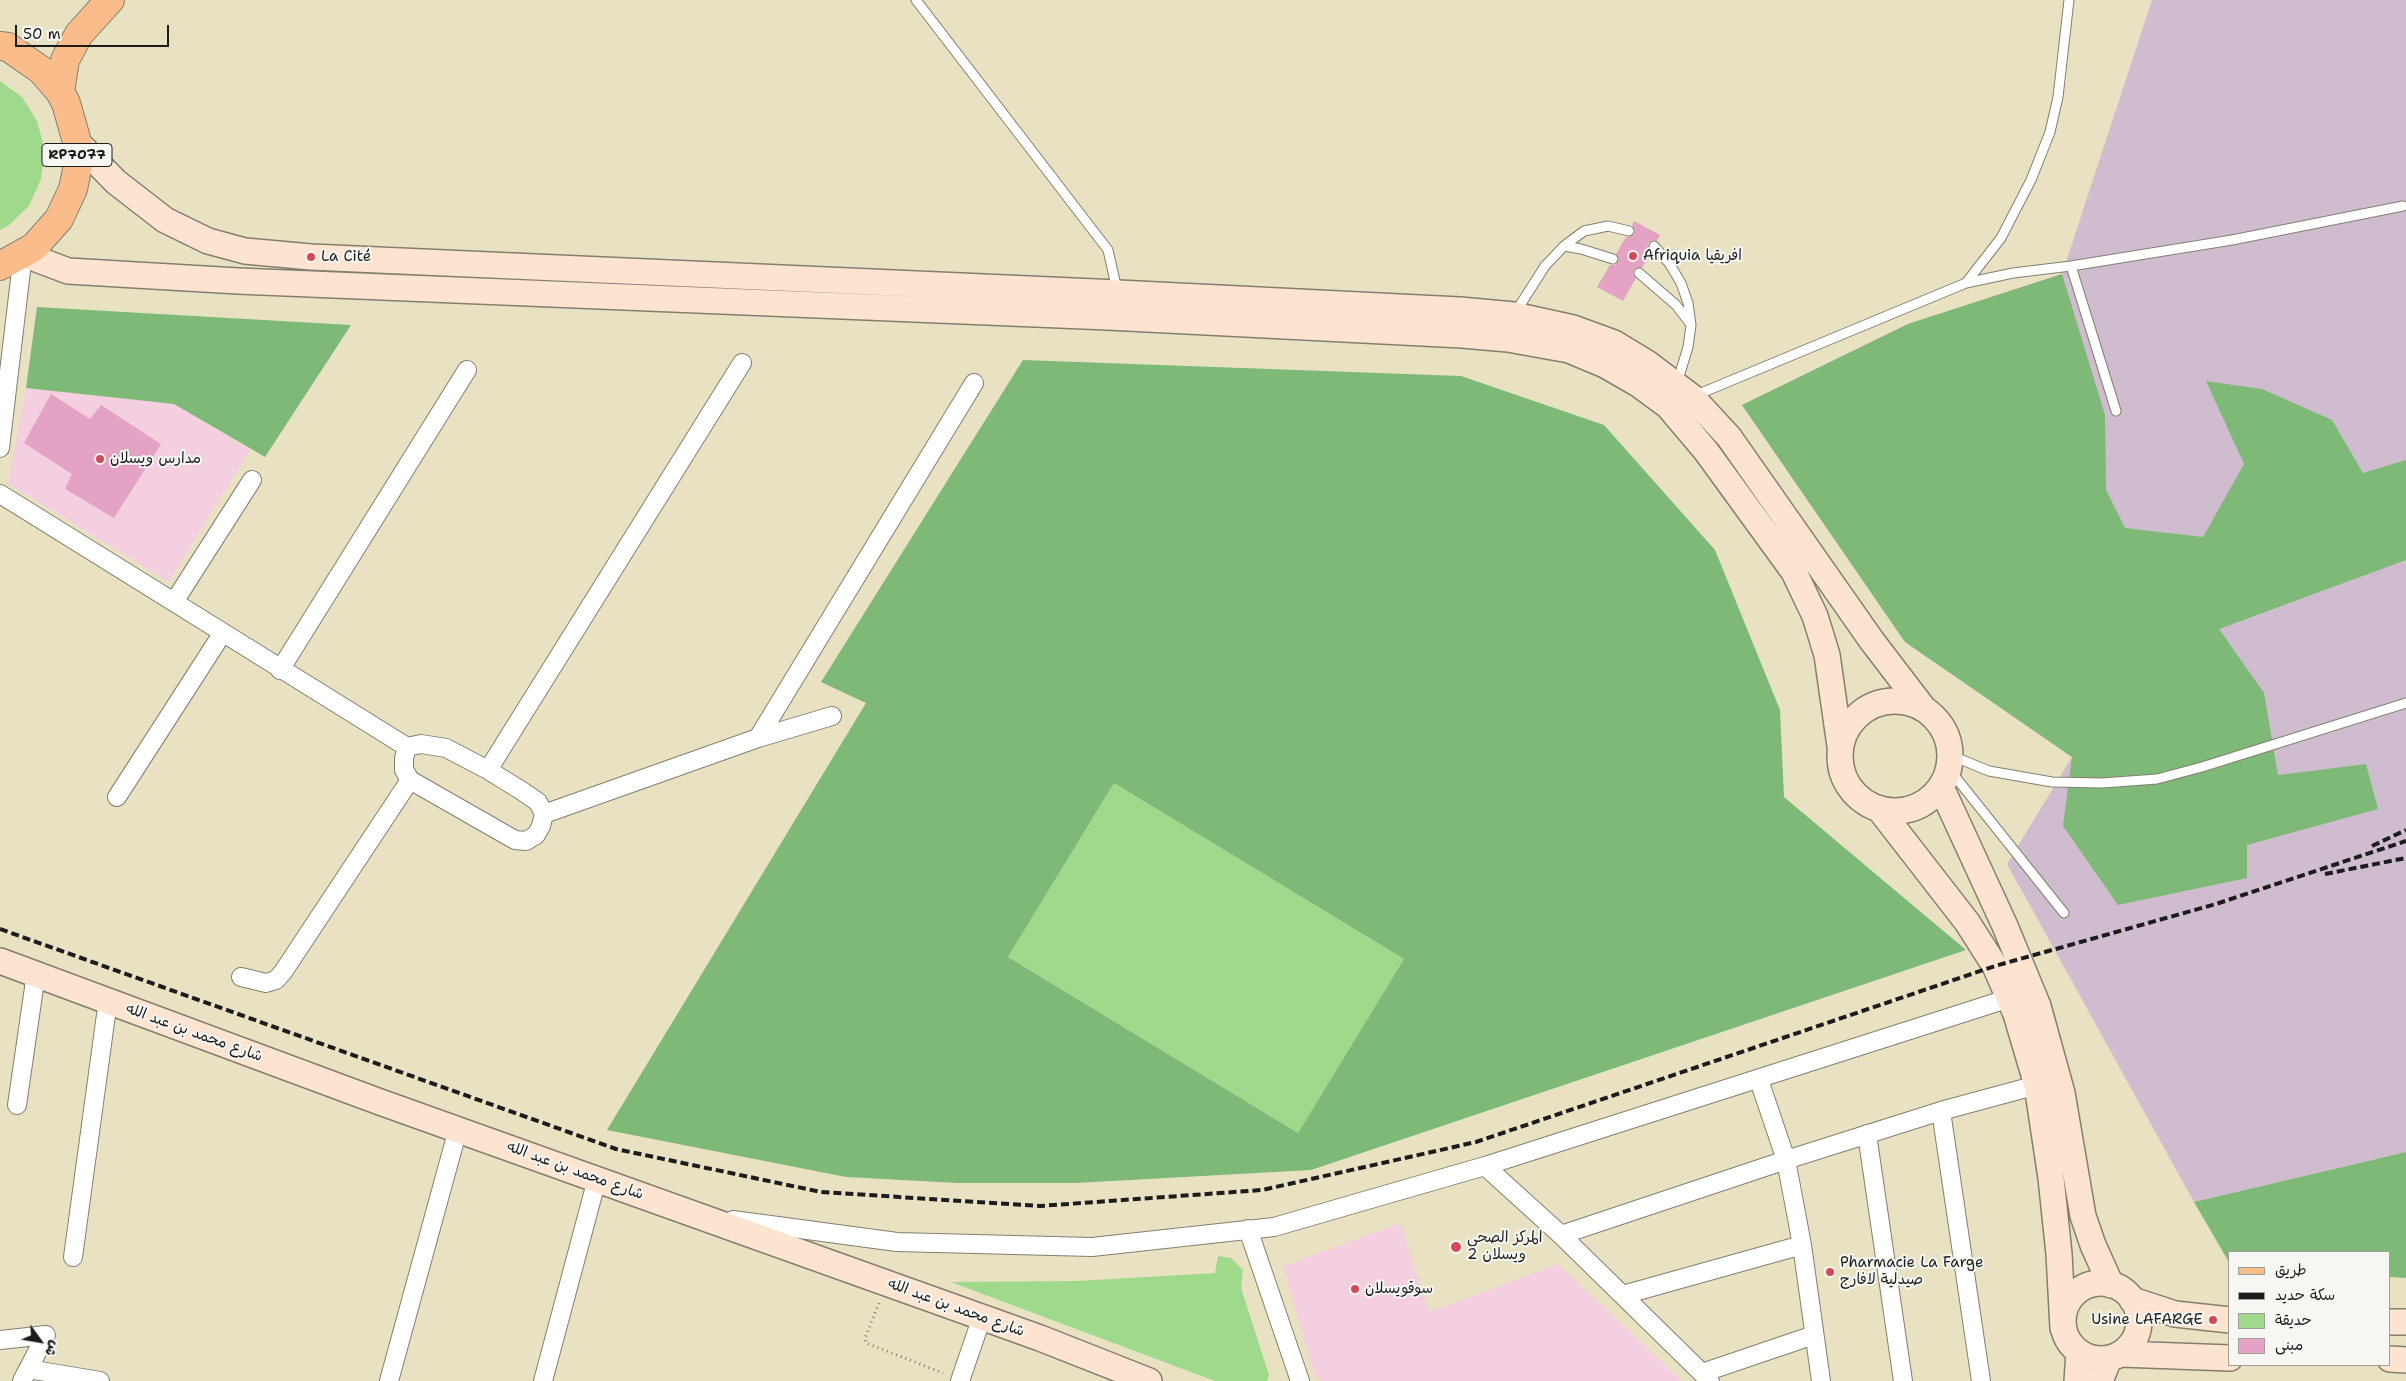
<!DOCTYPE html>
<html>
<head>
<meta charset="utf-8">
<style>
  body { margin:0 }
  #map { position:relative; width:2406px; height:1381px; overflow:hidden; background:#e8e2c2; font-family:"Shantell Sans","Playpen Sans Arabic",sans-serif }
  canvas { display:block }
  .legend { position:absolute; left:2228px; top:1251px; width:162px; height:115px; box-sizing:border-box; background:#f6f6f2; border:1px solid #9f9f9c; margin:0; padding:6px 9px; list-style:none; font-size:15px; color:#1c1c1c }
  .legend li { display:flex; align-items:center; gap:10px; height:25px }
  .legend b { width:25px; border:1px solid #9f9f9c }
  .north { position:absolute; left:15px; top:1316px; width:50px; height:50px; -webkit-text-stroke:4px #f6f6f2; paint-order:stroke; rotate:122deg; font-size:14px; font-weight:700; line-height:20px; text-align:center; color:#1c1c1c }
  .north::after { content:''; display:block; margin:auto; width:18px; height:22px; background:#1c1c1c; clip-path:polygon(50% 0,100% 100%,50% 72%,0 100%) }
  .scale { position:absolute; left:15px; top:25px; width:154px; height:22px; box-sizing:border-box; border:2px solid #1c1c1c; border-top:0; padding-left:6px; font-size:15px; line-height:18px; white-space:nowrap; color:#1c1c1c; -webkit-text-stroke:4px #f6f6f2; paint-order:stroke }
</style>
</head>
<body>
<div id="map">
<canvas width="2406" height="1381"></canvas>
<ul class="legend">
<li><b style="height:6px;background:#f9bc8a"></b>طريق</li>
<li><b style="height:6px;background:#1c1c1c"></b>سكة حديد</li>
<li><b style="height:14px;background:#9ed98c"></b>حديقة</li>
<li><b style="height:14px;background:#e4a2c4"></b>مبنى</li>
</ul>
<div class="north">ش</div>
<div class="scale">50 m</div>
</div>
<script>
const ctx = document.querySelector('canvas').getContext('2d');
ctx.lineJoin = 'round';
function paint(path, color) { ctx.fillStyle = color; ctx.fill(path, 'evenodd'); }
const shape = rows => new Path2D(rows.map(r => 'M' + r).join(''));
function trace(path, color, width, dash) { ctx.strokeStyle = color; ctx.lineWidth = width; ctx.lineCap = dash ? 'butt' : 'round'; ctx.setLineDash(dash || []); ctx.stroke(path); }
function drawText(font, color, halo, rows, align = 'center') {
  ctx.font = font + ' "Shantell Sans","Playpen Sans Arabic",sans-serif'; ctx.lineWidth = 4; ctx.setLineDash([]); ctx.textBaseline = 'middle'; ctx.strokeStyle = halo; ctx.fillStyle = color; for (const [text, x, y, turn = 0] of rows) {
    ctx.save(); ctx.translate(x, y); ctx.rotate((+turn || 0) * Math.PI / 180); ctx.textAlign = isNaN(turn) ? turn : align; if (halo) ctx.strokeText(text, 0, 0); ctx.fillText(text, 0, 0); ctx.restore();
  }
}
paint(shape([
  [26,388,174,404,250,450,169,582,8,484],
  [1400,1223,1429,1312,1558,1264,1682,1381,1322,1381,1314,1375,1283,1266]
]), '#f3cfe0');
paint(shape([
  [2152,0,2406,0,2406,1152,2194,1202,2007,864,2072,757,1905,642,1742,405,1908,324,2062,274]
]), '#cfbdcf');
paint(shape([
  [0,81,22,97,37,121,45,150,41,179,29,206,9,225,0,230],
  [1114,783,1404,959,1298,1133,1008,957],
  [1218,1256,1231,1258,1243,1270,1241,1288,1269,1375,1267,1381,1215,1381,951,1282,1078,1281,1215,1273]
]), '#9ed98c');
paint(shape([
  [2062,274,2105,415,2106,490,2125,528,2203,537,2244,464,2206,381,2262,389,2332,420,2363,473,2406,460,2406,560,2219,629,2264,693,2278,775,2366,764,2378,809,2247,845,2247,878,2118,905,2063,826,2072,757,1905,642,1742,405,1908,324],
  [37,307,351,325,265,457,174,404,26,388],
  [1023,360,1461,376,1604,425,1715,550,1780,710,1784,797,1966,950,1311,1170,1076,1183,958,1183,846,1177,607,1130,866,703,821,682],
  [1114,783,1404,959,1298,1133,1008,957],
  [2406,1152,2406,1278,2390,1277,2390,1252,2230,1252,2230,1264,2194,1202]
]), '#7eb978');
paint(shape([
  [1634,221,1660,235,1657,241,1652,240,1648,244,1651,252,1642,268,1634,269,1633,275,1636,278,1623,301,1597,287,1610,265,1615,265,1619,261,1616,254,1626,237,1634,235,1635,230,1632,226],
  [51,394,90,419,101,405,161,444,114,518,65,489,72,474,24,443]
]), '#e4a2c4');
const lane = shape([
  [916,0,1108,250,1117,290],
  [1564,246,1581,249,1613,259],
  [1654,246,1669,263,1681,283,1688,303,1691,325,1688,347,1677,383],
  [2071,266,2116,411],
  [1639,273,1676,305,1689,322],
  [1966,283,2001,238,2031,180,2050,132,2058,97,2069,0],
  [1515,313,1545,266,1564,246,1584,231,1608,226,1629,231],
  [1694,396,1966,283,2013,273,2071,266,2232,240,2403,206],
  [1950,755,1989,771,2052,782,2102,783,2157,779,2202,767,2406,703],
  [1949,769,2064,913]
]);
const street = shape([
  [0,448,23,254],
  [0,494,407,747,421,744,446,748,488,770,522,791,538,802,544,814,758,738,832,716],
  [174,602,252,480],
  [280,670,467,370],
  [758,738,974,383],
  [488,770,742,363],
  [410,780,515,840,526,841,536,835,541,826,544,814],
  [117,797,222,634],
  [241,977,266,983,276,980,283,972,410,780,404,770,404,758,407,747],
  [1759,1080,1786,1160,1941,1111],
  [17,1105,36,974],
  [1867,1134,1903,1381],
  [1485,1166,1561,1235,1710,1381],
  [733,1220,897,1242,1092,1247,1274,1227,1485,1166,2010,998],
  [1248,1229,1300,1381],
  [1561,1235,1786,1160,1802,1245,1821,1381],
  [73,1257,108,1000],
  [1623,1295,1802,1245],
  [0,1340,46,1335,22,1381],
  [28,1369,100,1381],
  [1702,1373,1814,1335],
  [389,1381,458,1129],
  [543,1381,597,1179],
  [960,1381,982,1317],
  [1981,1381,1941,1111,2037,1085]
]);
const secondary = shape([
  [77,142,116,182,165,220,208,241,245,251,311,257,1118,293,1460,310,1514,315,1573,328,1614,343,1647,363,1692,397,1729,437,1872,641,1924,709],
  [23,254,68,271,238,281,1108,317,1462,335,1508,339,1569,350,1605,365,1638,384,1668,406,1706,451,1794,572,1815,616,1827,655,1840,746],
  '1840 756a55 55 0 1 1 110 0a55 55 0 1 1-110 0Z',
  [1941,787,2005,926,2038,1006,2062,1093,2083,1216,2093,1245,2111,1285],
  [1880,810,1967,922,1995,966,2016,1014,2037,1085,2051,1178,2059,1254,2063,1328],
  [0,961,380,1102,1040,1338,1149,1381],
  '2063 1321a38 38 0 1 1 76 0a38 38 0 1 1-76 0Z',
  [2132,1300,2175,1314,2230,1320],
  [2390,1322,2406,1322],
  [2121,1354,2230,1358],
  [2390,1359,2406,1360],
  [2077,1381,2079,1353],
  [2100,1381,2109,1359]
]);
const primary = shape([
  [0,46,8,47,41,70,60,92,66,103,77,142,78,165,73,189,59,219,34,247,0,266],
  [60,92,65,60,79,34,110,0]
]);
trace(lane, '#827f6f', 11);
trace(street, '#827f6f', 20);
trace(secondary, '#827f6f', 28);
trace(primary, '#827f6f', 30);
trace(shape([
  [879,1303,865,1338,866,1343,943,1373]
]), '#827f6f', 3, [1, 4]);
trace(lane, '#fff', 9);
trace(street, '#fff', 18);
trace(secondary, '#fde4d0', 25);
trace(primary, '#f9bc8a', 28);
trace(shape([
  [2372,846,2406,830],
  [2325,874,2406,858],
  [0,929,616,1149,821,1192,1040,1206,1262,1190,1476,1142,1995,966,2216,904,2406,841]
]), '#1c1c1c', 4, [8, 4]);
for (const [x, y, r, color] of [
  [1633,256,5,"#d1495b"],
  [311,257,5,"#d1495b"],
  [100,459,5,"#d1495b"],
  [1456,1247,6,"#d1495b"],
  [1830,1272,5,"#d1495b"],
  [1355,1289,5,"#d1495b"],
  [2213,1320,5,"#d1495b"]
]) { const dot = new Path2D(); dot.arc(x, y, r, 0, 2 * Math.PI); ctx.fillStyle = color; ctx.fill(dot); trace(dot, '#f6f6f2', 2); }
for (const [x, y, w] of [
  [77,155,70]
]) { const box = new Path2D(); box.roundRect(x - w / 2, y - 11.5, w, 23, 4); ctx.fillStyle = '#f6f6f2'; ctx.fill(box); trace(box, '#1c1c1c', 1); }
drawText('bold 14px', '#1c1c1c', null, [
  ["RP7077",77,155]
]);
drawText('15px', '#1c1c1c', '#f6f6f2', [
  ["Afriquia افريقيا",1643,256],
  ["La Cité",321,257],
  ["مدارس ويسلان",110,459],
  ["المركز الصحي",1467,1238],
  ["ويسلان 2",1467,1255],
  ["Pharmacie La Farge",1840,1263],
  ["صيدلية لافارج",1840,1280],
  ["سوقويسلان",1365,1289],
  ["Usine LAFARGE",2203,1320,"right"]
], 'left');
drawText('15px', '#1c1c1c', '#f6f6f2', [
  ["شارع محمد بن عبد الله",194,1033,20],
  ["شارع محمد بن عبد الله",575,1171,20],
  ["شارع محمد بن عبد الله",956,1308,20]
]);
</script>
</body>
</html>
